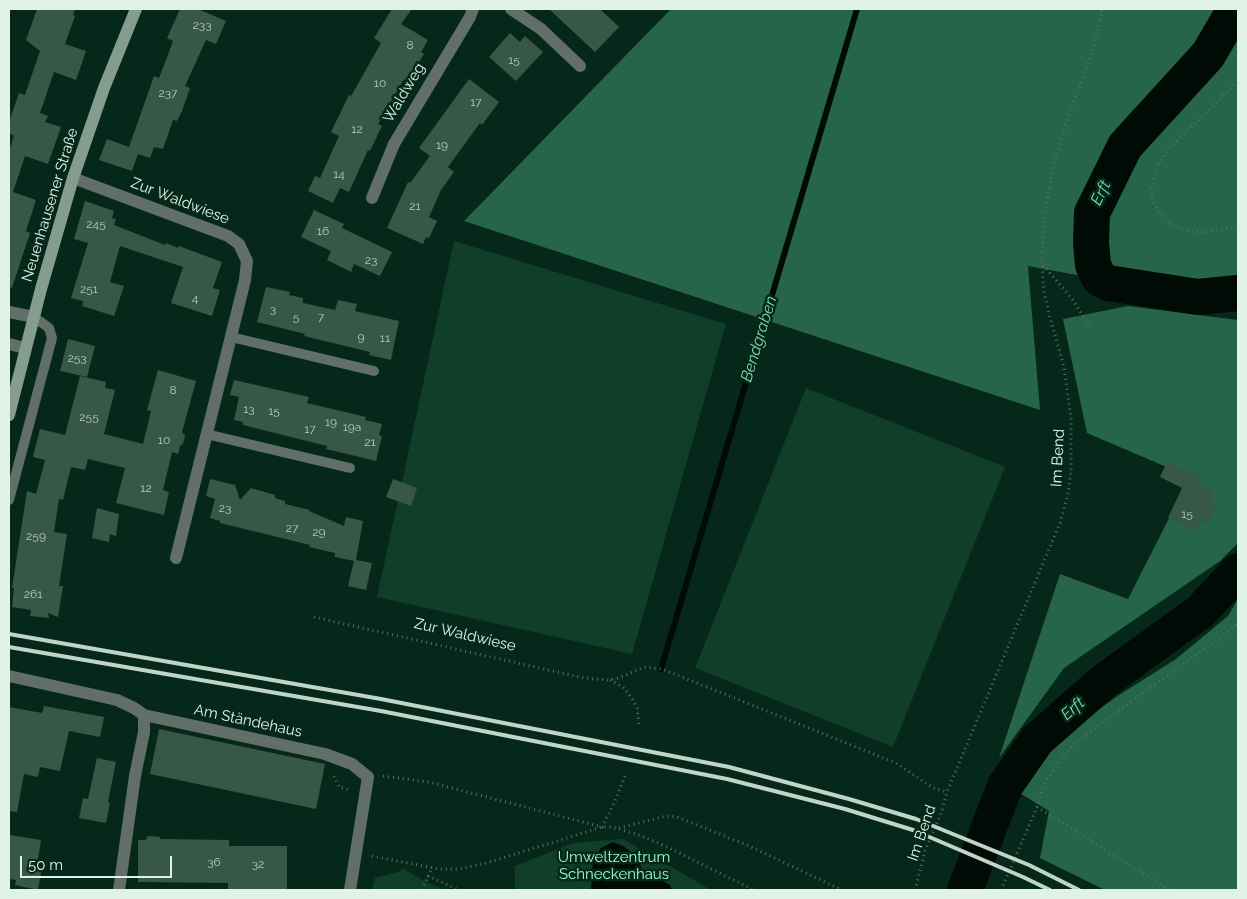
<!DOCTYPE html>
<html>
<head>
<meta charset="utf-8">
<style>
  body { margin:0 }
  #map { position:relative; width:1247px; height:899px; overflow:hidden; background:#06281a; font-family:Raleway,sans-serif }
  canvas { display:block }
  .frame { position:absolute; inset:0; border:10px solid #e1f3e9; pointer-events:none }
  .scale { position:absolute; left:20px; top:856px; width:152px; height:22px; box-sizing:border-box; border:2px solid #e1f3e9; border-top:0; padding-left:6px; font-size:15px; line-height:18px; white-space:nowrap; color:#e1f3e9; -webkit-text-stroke:4px #06281a; paint-order:stroke }
</style>
</head>
<body>
<div id="map">
<canvas width="1247" height="899"></canvas>
<div class="frame"></div>
<div class="scale">50 m</div>
</div>
<script>
const ctx = document.querySelector('canvas').getContext('2d');
ctx.lineJoin = 'round';
function paint(path, color) { ctx.fillStyle = color; ctx.fill(path, 'evenodd'); }
const shape = rows => new Path2D(rows.map(r => 'M' + r).join(''));
function trace(path, color, width, dash) { ctx.strokeStyle = color; ctx.lineWidth = width; ctx.lineCap = dash ? 'butt' : 'round'; ctx.setLineDash(dash || []); ctx.stroke(path); }
function drawText(font, color, halo, rows, align = 'center') {
  ctx.font = font + ' Raleway,sans-serif'; ctx.lineWidth = 5; ctx.setLineDash([]); ctx.textBaseline = 'middle'; ctx.strokeStyle = halo; ctx.fillStyle = color; for (const [text, x, y, turn = 0] of rows) {
    ctx.save(); ctx.translate(x, y); ctx.rotate((+turn || 0) * Math.PI / 180); ctx.textAlign = isNaN(turn) ? turn : align; if (halo) ctx.strokeText(text, 0, 0); ctx.fillText(text, 0, 0); ctx.restore();
  }
}
paint(shape([
  [454,241,726,324,632,654,377,597],
  [806,388,1005,467,893,747,695,668],
  [623,839,711,890,515,890,515,866,573,843],
  [402,868,428,883,445,890,372,890,375,878,401,871]
]), '#103e2b');
paint(shape([
  [671,9,1238,9,1238,291,1198,294,1109,281,1028,266,1040,410,464,221],
  [1128,306,1238,320,1238,543,1220,561,1064,668,999,758,1060,574,1128,599,1190,477,1087,433,1063,319],
  [1238,599,1238,890,1105,890,1040,858,1049,811,1018,792,1052,743,1119,695,1176,659,1228,616]
]), '#26654a');
paint(shape([
  [613,842,623,846,634,854,643,871,670,885,672,890,591,890,593,859,601,848]
]), '#000b05');
trace(shape([
  [661,669,857,9]
]), '#000b05', 6);
trace(shape([
  [1235,9,1208,55,1125,146,1092,213,1091,243,1093,265,1099,278,1108,283,1198,297,1238,293],
  [965,890,1005,786,1037,740,1103,682,1201,611,1238,571]
]), '#000b05', 36);
paint(shape([
  [37,9,75,9,73,15,75,16,65,44,86,51,76,80,54,72,40,113,48,116,45,122,61,127,48,164,25,156,13,192,36,200,26,231,30,233,12,288,9,287,9,151,14,136,9,133,9,122,19,93,25,95,40,51,26,40],
  [180,9,198,9,226,21,216,44,206,40,185,86,190,88,182,111,177,121,173,120,163,149,154,147,150,158,138,154,132,171,99,160,107,139,129,147,154,76,159,78,166,60,173,41,167,38],
  [392,9,412,9,401,24,428,40,421,52,424,54,407,81,404,79,378,124,382,126,370,151,368,150,349,192,340,188,333,203,308,191,315,176,320,178,339,136,331,132,349,95,351,96,381,43,374,38],
  [549,9,600,9,619,27,595,52],
  [510,33,520,42,525,36,543,52,516,81,489,57],
  [469,79,499,102,482,125,480,123,448,167,454,172,441,190,429,217,437,221,429,238,426,237,423,244,387,228,408,182,410,183,430,156,419,148],
  [85,201,114,211,112,218,116,219,114,225,165,245,166,243,178,248,179,246,222,262,213,288,220,290,212,316,171,303,183,267,120,246,110,282,124,286,114,316,82,306,83,301,71,298,88,243,74,239],
  [314,210,344,224,342,228,392,252,380,276,354,264,351,272,327,260,331,251,301,237],
  [266,287,290,292,289,295,303,298,303,303,335,310,338,300,357,304,355,311,399,321,391,360,369,355,370,352,304,336,305,334,257,322],
  [68,339,95,346,87,377,60,371],
  [158,370,196,381,182,432,185,436,183,444,180,446,178,454,172,452,163,490,169,492,164,515,116,503,125,468,88,459,85,470,71,467,63,500,59,499,54,532,67,534,59,586,63,586,58,617,48,613,49,618,30,616,31,610,12,607,14,588,12,588,27,491,36,494,45,460,33,457,40,429,65,435,80,376,106,382,105,388,115,390,104,434,143,444,151,411,147,410],
  [234,380,309,397,307,403,366,417,365,420,382,424,379,435,382,436,376,461,326,449,327,446,243,425,243,422,234,420,239,397,230,395],
  [1167,462,1202,476,1198,484,1214,492,1210,501,1217,504,1207,524,1201,520,1196,532,1168,518,1182,488,1160,477],
  [210,479,235,485,240,500,251,488,275,495,275,498,285,501,285,504,310,510,309,511,344,526,346,517,363,521,356,560,372,563,366,590,348,586,354,561,335,557,335,553,309,547,310,545,302,543,220,523,220,521,210,518,215,499,206,496],
  [393,479,417,488,411,506,386,497],
  [97,508,119,514,116,536,110,534,109,542,92,538],
  [44,706,104,717,100,737,69,731,60,771,40,767,38,777,24,774,17,812,9,811,9,707,42,713],
  [159,729,325,764,316,809,150,774],
  [97,758,116,762,108,802,110,803,106,823,79,818,83,798,88,799],
  [9,835,41,840,36,871,41,872,38,890,15,885,16,880,9,879],
  [148,836,160,837,160,839,229,840,229,846,287,846,287,890,228,890,228,883,138,882,138,840,146,840]
]), '#375747');
trace(shape([
  [1238,81,1168,150,1158,166,1151,190,1154,203,1160,213,1173,225,1183,230,1200,233,1238,227],
  [1043,265,1073,300,1090,327],
  [314,617,584,678,609,680,619,678,644,667,662,669,896,763,933,788,947,792],
  [610,680,623,687,632,698,637,708,639,725],
  [334,776,339,787,350,790],
  [383,776,429,782,602,827,615,801,626,773],
  [1037,807,1169,890],
  [619,828,666,816,677,817,747,845,842,890],
  [372,856,439,869,459,869,483,864,602,827,612,827,636,834,663,845,754,890],
  [428,876,459,890],
  [422,890,432,867],
  [915,890,925,851,942,811,947,792,1060,523,1068,494,1071,472,1071,419,1064,367,1049,314,1044,292,1042,265,1043,231,1046,205,1053,167,1067,120,1094,47,1102,9],
  [1001,890,1037,807,1044,784,1066,752,1083,737,1238,624]
]), '#547063', 3, [1, 4]);
trace(shape([
  [231,337,374,371],
  [206,434,350,468],
  [9,500,52,338,49,328,34,317]
]), '#616f68', 10);
trace(shape([
  [511,9,541,29,580,66],
  [73,178,228,236,239,244,247,261,245,280,176,558],
  [372,198,394,144,470,17,473,9],
  [9,312,34,317],
  [9,344,25,348],
  [9,676,117,700,134,708,144,715,325,754,352,764,368,777,350,890],
  [119,890,135,776,144,732,144,715]
]), '#616f68', 12);
trace(shape([
  [9,415,41,289,73,178,104,88,136,9]
]), '#859c90', 12);
trace(shape([
  [9,634,381,699,729,767,849,799,916,819,1029,865,1079,890],
  [9,647,381,711,727,779,845,809,913,830,1023,877,1050,890]
]), '#c0d5ca', 4);
drawText('12px', '#b6ccc0', null, [
  ["233",202,25],
  ["8",410,45],
  ["15",514,60],
  ["10",380,83],
  ["237",168,93],
  ["17",476,102],
  ["12",357,129],
  ["19",442,145],
  ["14",339,174],
  ["21",415,206],
  ["245",96,224],
  ["16",323,231],
  ["23",371,260],
  ["251",89,289],
  ["4",195,298],
  ["3",273,309],
  ["5",296,317],
  ["7",321,317],
  ["9",361,337],
  ["11",385,338],
  ["253",77,358],
  ["8",173,390],
  ["13",249,409],
  ["15",274,411],
  ["255",89,417],
  ["19",331,422],
  ["19a",352,427],
  ["17",310,429],
  ["10",164,440],
  ["21",370,442],
  ["12",146,488],
  ["23",225,508],
  ["15",1187,514],
  ["27",292,528],
  ["29",319,532],
  ["259",36,536],
  ["261",33,594],
  ["36",214,862],
  ["32",258,864]
]);
drawText('15px', '#e1f3e9', '#06281a', [
  ["Waldweg",404,93,-59],
  ["Zur Waldwiese",180,201,21],
  ["Neuenhausener Straße",50,205,-73],
  ["Im Bend",1058,458,-87],
  ["Zur Waldwiese",465,635,13],
  ["Am Ständehaus",248,721,12],
  ["Im Bend",922,833,-71]
]);
drawText('15px', '#9cf9cd', '#06281a', [
  ["Umweltzentrum",614,857],
  ["Schneckenhaus",614,874]
]);
drawText('italic 16px', '#7edaaf', '#06281a', [
  ["Erft",1101,193,-64],
  ["Bendgraben",759,339,-73],
  ["Erft",1073,709,-41]
]);
</script>
</body>
</html>
